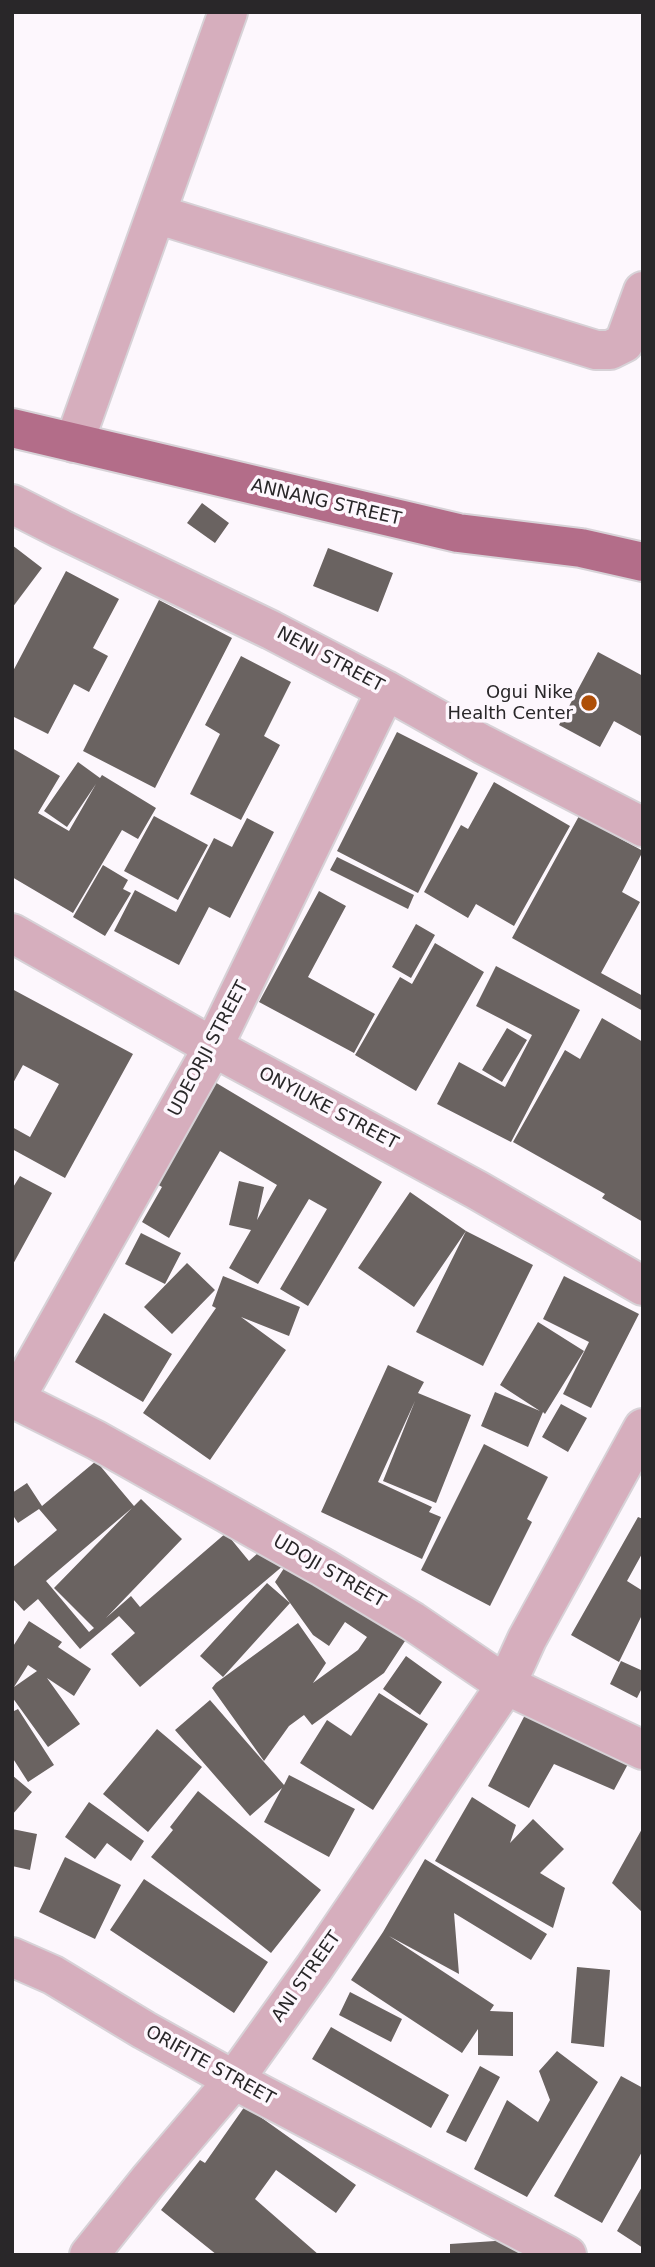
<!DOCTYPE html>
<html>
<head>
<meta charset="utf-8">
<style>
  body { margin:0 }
  #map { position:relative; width:655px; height:2267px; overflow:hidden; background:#fdf7fd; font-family:"DejaVu Sans",sans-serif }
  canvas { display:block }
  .frame { position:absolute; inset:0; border:14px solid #292729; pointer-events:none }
</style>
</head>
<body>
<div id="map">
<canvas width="655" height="2267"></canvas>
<div class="frame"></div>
</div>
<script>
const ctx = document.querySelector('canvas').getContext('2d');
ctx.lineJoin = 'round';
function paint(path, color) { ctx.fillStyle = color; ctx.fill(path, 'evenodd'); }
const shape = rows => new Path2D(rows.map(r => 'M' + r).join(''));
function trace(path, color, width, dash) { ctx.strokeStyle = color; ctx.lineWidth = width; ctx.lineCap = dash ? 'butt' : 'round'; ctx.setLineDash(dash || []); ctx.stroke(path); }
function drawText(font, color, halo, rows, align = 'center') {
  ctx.font = font + ' "DejaVu Sans",sans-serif'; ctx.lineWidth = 7; ctx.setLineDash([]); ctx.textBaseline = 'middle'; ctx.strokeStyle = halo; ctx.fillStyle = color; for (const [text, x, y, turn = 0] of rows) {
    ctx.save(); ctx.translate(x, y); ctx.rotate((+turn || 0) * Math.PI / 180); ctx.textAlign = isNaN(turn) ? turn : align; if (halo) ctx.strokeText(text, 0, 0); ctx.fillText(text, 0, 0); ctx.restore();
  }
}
paint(shape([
  [202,503,229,523,215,543,187,523],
  [12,545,42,568,12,608],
  [328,548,393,573,378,612,313,586],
  [66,571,119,599,93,648,108,656,89,692,74,684,48,734,12,716,12,673],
  [159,600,232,638,155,788,83,751],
  [598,652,643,676,643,737,614,721,600,747,559,725],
  [241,656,291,682,264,736,280,745,241,820,190,794,220,734,205,725],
  [397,732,478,773,418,893,337,851],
  [12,748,60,776,38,813,69,831,96,784,67,827,44,811,78,762,100,778,102,775,156,808,138,839,122,830,73,913,12,877],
  [494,782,570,826,514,926,476,904,468,918,424,892,461,825,468,829],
  [154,816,208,845,178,900,124,871],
  [579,816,643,851,622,892,640,902,601,973,643,996,643,1011,512,938],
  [247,818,274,832,230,918,209,907,179,965,114,931,135,890,176,912,214,838,232,847],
  [337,857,414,895,408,909,330,870],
  [103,865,128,880,123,889,131,893,105,936,73,917],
  [319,891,346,906,308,977,375,1014,354,1053,259,1002],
  [416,924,435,935,411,978,392,967],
  [435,943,484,972,416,1091,355,1055,400,977,412,984],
  [496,966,580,1010,511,1142,437,1104,459,1062,505,1087,532,1035,476,1006],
  [12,989,133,1054,65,1178,12,1149,12,1127,30,1137,59,1084,23,1065,12,1085],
  [602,1018,643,1042,643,1222,602,1198,605,1194,513,1142,565,1050,580,1059],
  [507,1028,527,1040,502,1082,482,1070],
  [208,1078,382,1182,308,1306,280,1289,327,1209,309,1199,258,1284,229,1268,251,1230,229,1225,239,1181,264,1187,257,1220,277,1185,220,1151,169,1238,142,1222,162,1187,148,1179],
  [20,1176,52,1193,12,1266,12,1189],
  [410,1192,466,1231,414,1307,358,1268],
  [466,1231,533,1265,483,1366,416,1332],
  [141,1233,181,1253,165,1284,125,1264],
  [187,1263,215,1290,172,1334,144,1307],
  [223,1276,300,1307,289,1336,241,1317,286,1350,210,1460,143,1413,216,1308,212,1306],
  [564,1276,639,1314,591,1408,563,1394,589,1342,543,1319],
  [104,1313,172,1354,143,1402,75,1362],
  [538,1322,584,1351,545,1414,543,1412,528,1447,481,1426,495,1392,540,1411,500,1385],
  [388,1365,424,1382,418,1393,471,1415,436,1503,383,1481,415,1401,378,1482,432,1507,429,1512,441,1517,422,1559,321,1512],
  [561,1404,587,1418,568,1452,542,1437],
  [484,1444,548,1477,527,1519,532,1522,490,1606,421,1570],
  [96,1461,134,1506,141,1499,182,1539,106,1618,131,1596,140,1607,226,1533,249,1561,267,1545,284,1565,140,1687,111,1654,135,1633,119,1616,80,1649,38,1599,24,1611,12,1598,12,1568,57,1530,39,1509,18,1523,12,1514,12,1493,27,1483,42,1506],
  [132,1508,54,1588,94,1628,89,1632,46,1581],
  [638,1517,643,1519,643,1552,627,1581,643,1591,643,1613,619,1662,571,1635],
  [290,1559,407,1638,384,1673,312,1725,304,1715,289,1726,264,1761,212,1688,216,1683,298,1623,326,1663,313,1683,358,1650,367,1637,345,1622,329,1646,313,1635,275,1582],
  [267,1583,290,1603,223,1677,200,1656],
  [29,1621,62,1642,58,1647,91,1669,74,1696,47,1678,80,1724,48,1747,12,1697,12,1648],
  [28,1665,37,1671,14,1687],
  [406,1656,442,1682,420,1715,383,1689],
  [621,1661,643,1671,643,1686,637,1698,610,1684],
  [379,1693,428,1724,373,1810,300,1763,327,1720,351,1736],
  [210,1700,284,1785,289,1775,355,1809,329,1857,264,1822,282,1788,250,1816,175,1730],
  [18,1709,54,1765,28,1782,12,1757,12,1712],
  [526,1713,628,1764,614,1790,554,1764,529,1808,488,1786],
  [157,1729,202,1767,148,1832,103,1794],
  [12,1775,32,1792,12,1815],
  [198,1791,321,1890,271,1953,151,1857,173,1830,170,1827],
  [472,1797,516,1825,510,1843,533,1819,564,1849,540,1873,565,1888,553,1928,435,1861],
  [89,1802,144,1841,131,1861,107,1843,95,1859,65,1837],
  [643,1827,643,1913,612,1883],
  [12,1829,37,1834,30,1870,12,1866],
  [65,1857,121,1885,95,1939,39,1912],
  [425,1859,547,1934,531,1960,454,1913,459,1974,389,1936,494,2005,490,2011,513,2012,513,2056,478,2055,478,2029,462,2053,351,1980,383,1932],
  [144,1879,268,1962,234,2013,110,1930],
  [577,1967,610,1970,604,2047,571,2043],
  [350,1992,402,2019,391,2042,339,2015],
  [331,2027,449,2095,431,2128,312,2059],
  [557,2051,598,2082,527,2197,474,2169,507,2100,538,2122,550,2100,539,2071],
  [480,2066,500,2077,466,2142,446,2132],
  [621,2076,643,2088,643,2150,602,2223,554,2196],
  [245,2106,356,2185,336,2213,276,2170,255,2199,319,2255,217,2255,161,2210,200,2160,205,2163],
  [643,2185,643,2248,617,2231],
  [525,2239,526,2255,450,2255,450,2244]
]), '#6a6361');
const minor = shape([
  [156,214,596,350,610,350,624,343,643,291],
  [74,443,228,12],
  [12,504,61,529,271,630,386,690,482,744,643,827],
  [12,933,213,1047,477,1190,643,1286],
  [12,1398,96,1440,324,1568,412,1621,506,1685,643,1750],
  [15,1399,213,1047,386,690],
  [12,1957,53,1975,144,2030,234,2080,567,2255],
  [89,2255,149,2180,234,2080,314,1968,506,1685,527,1639,643,1428]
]);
const major = shape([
  [12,428,458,533,581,548,643,562]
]);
trace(minor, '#d7d2d7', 42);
trace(major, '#d7d2d7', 42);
trace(minor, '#d6aebd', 38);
trace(major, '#b36d89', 38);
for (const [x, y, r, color] of [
  [589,703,9,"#ae4e07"]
]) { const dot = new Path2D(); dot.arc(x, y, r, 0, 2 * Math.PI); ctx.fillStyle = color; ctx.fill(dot); trace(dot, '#fdf7fd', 2.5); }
drawText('18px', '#292729', '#fdf7fd', [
  ["ANNANG STREET",326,503,13],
  ["NENI STREET",330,660,28],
  ["UDEORJI STREET",209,1049,-62],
  ["ONYIUKE STREET",328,1109,28],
  ["UDOJI STREET",329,1572,30],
  ["ANI STREET",307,1977,-55],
  ["ORIFITE STREET",210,2066,29]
]);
drawText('18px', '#292729', '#fdf7fd', [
  ["Ogui Nike",573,693],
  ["Health Center",573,714]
], 'right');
</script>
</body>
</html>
